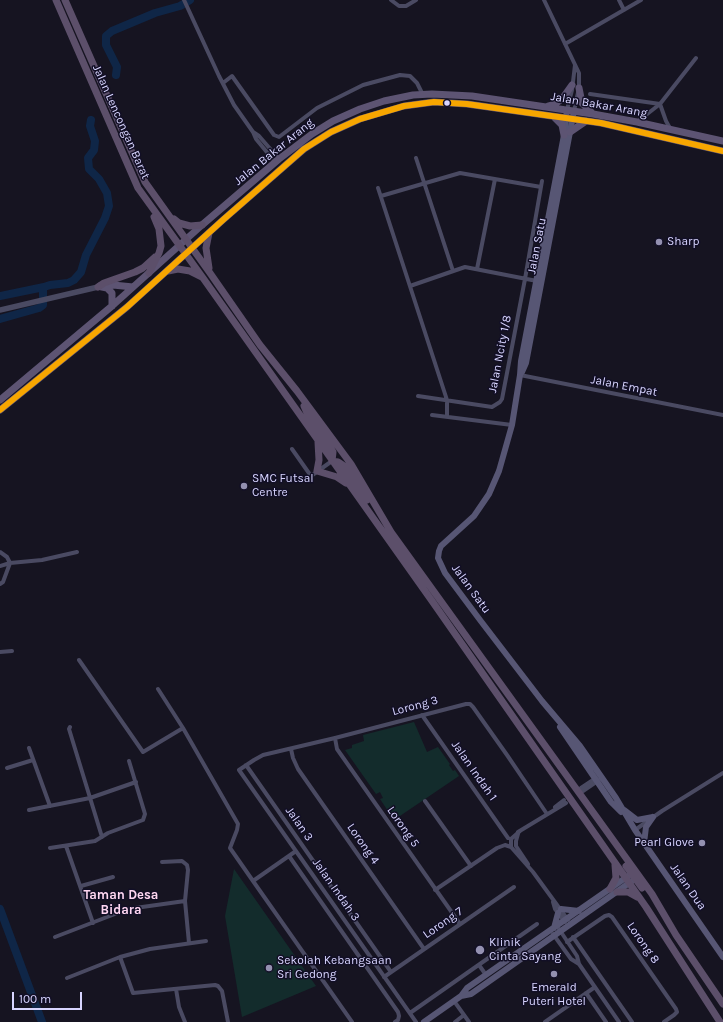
<!DOCTYPE html>
<html>
<head>
<meta charset="utf-8">
<style>
  body { margin:0 }
  #map { position:relative; width:723px; height:1022px; overflow:hidden; background:#161421; font-family:Karla,sans-serif }
  canvas { display:block }
  .scale { position:absolute; left:12px; top:992px; width:70px; height:18px; box-sizing:border-box; border:2px solid #d8d5ff; border-top:0; padding-left:5px; font-size:12px; line-height:14px; white-space:nowrap; color:#d8d5ff; -webkit-text-stroke:3px #120f26; paint-order:stroke }
</style>
</head>
<body>
<div id="map">
<canvas width="723" height="1022"></canvas>
<div class="scale">100 m</div>
</div>
<script>
const ctx = document.querySelector('canvas').getContext('2d');
ctx.lineJoin = 'round';
function paint(path, color) { ctx.fillStyle = color; ctx.fill(path, 'evenodd'); }
const shape = rows => new Path2D(rows.map(r => 'M' + r).join(''));
function trace(path, color, width, dash) { ctx.strokeStyle = color; ctx.lineWidth = width; ctx.lineCap = dash ? 'butt' : 'round'; ctx.setLineDash(dash || []); ctx.stroke(path); }
function drawText(font, color, halo, rows, align = 'center') {
  ctx.font = font + ' Karla,sans-serif'; ctx.lineWidth = 3; ctx.setLineDash([]); ctx.textBaseline = 'middle'; ctx.strokeStyle = halo; ctx.fillStyle = color; for (const [text, x, y, turn = 0] of rows) {
    ctx.save(); ctx.translate(x, y); ctx.rotate((+turn || 0) * Math.PI / 180); ctx.textAlign = isNaN(turn) ? turn : align; if (halo) ctx.strokeText(text, 0, 0); ctx.fillText(text, 0, 0); ctx.restore();
  }
}
paint(shape([
  [414,722,427,752,438,747,450,764,449,765,453,771,455,770,459,776,394,820,380,799,383,798,380,792,376,794,345,750,352,748,352,745,364,741,363,735],
  [234,869,316,986,242,1017,225,916]
]), '#132c2c');
trace(shape([
  [116,75,117,67,106,45,106,36,112,31,155,13,180,6,190,0],
  [0,296,44,287],
  [0,319,39,308,43,305,43,290,44,287,50,285,68,283,74,280,81,272,86,255,105,218,109,206,107,193,99,179,89,169,88,158,94,150,95,141,90,126,91,120],
  [0,909,42,1022]
]), '#0f2647', 8);
trace(shape([
  [184,0,219,76,234,105,253,132,256,139,275,162],
  [391,0,399,6,406,6,416,0],
  [544,0,579,73,579,88,574,111],
  [619,0,624,10],
  [565,44,641,0],
  [223,83,232,76,274,135,279,137,317,108,363,85,400,75,410,76,417,83,423,95],
  [590,94,660,104],
  [660,104,666,121,671,130],
  [567,110,572,90,575,65],
  [637,122,660,104,696,58],
  [253,132,259,136,279,159],
  [416,158,453,271],
  [378,188,447,400,447,417],
  [381,196,460,173,541,187],
  [477,269,495,179],
  [410,286,465,267,537,281],
  [520,375,723,415],
  [418,396,492,407,500,402,502,399,525,279,542,181],
  [432,415,512,425],
  [292,449,311,476,332,461],
  [0,552,7,557,10,563,3,582,0,584],
  [0,566,10,563,42,560,77,552],
  [0,652,12,651],
  [79,660,143,752,183,728],
  [158,689,183,728,238,824,237,830,230,848,253,881],
  [422,715,508,838],
  [70,727,69,729,102,837],
  [335,738,337,749,460,924],
  [29,748,50,806],
  [291,749,293,758,298,769,424,949],
  [246,765,391,972],
  [7,768,33,760],
  [581,788,596,778],
  [583,791,599,780],
  [425,801,471,866],
  [555,807,564,800],
  [29,810,90,798,136,782],
  [635,830,662,811,723,773],
  [520,831,511,839,511,847,533,872,568,920],
  [518,832,566,803],
  [518,834,516,841,516,846,528,864],
  [66,846,93,923],
  [50,848,95,841,108,833,143,820,145,814,129,761],
  [296,851,253,881,352,1022],
  [289,856,398,1012,399,1016,398,1020,395,1022],
  [162,862,182,861,187,865,188,870,185,901,189,943],
  [81,886,113,877],
  [435,890,497,848,505,845,511,847],
  [553,902,555,909,565,922],
  [557,926,577,956,579,964,619,1022],
  [553,934,571,959,579,964],
  [55,937,128,909,185,901],
  [573,937,632,1022],
  [567,942,605,916,609,915,612,917,676,1009,677,1012,674,1015,664,1022],
  [120,957,150,949,206,941],
  [479,965,486,975],
  [384,977,514,887],
  [67,978,120,957,133,993,215,985,218,986,222,991,228,1022],
  [176,989,179,1007,185,1022],
  [586,993,606,1022],
  [454,1001,469,1022],
  [410,1013,537,924],
  [416,1022,239,770,254,760,263,755,335,738,466,704,470,704,473,707,507,755,547,814],
  [455,1022,464,1015],
  [545,1022,595,987]
]), '#4a4a62', 4);
trace(shape([
  [0,310,98,287]
]), '#4a4a62', 5.5);
trace(shape([
  [567,110,564,135,521,361,520,375,512,425,499,471,489,494,474,516,441,546,439,551,438,558,445,573,480,620,542,701,580,746,616,798,635,830,723,957],
  [522,372,526,363,574,111],
  [560,727,611,802,621,812],
  [624,810,637,820,653,817],
  [644,843,646,827,653,817],
  [561,909,579,911],
  [554,928,558,913],
  [461,996,471,994,632,881],
  [424,1022,461,996,467,988,631,874]
]), '#575674', 6);
trace(shape([
  [579,88,582,103,592,113],
  [548,106,555,104,562,99,572,85],
  [554,117,562,125,564,135],
  [570,132,586,121],
  [100,286,113,285,133,287],
  [102,287,107,288,112,293,112,306],
  [0,400,112,306,202,225,279,159,312,134,333,121,360,109,384,101,413,95,432,94,472,96,593,114,637,122,723,141],
  [0,410,127,307,224,219,304,149,331,132,360,119,404,106,434,102,467,104,601,123,723,151]
]), '#5d5473', 7);
trace(shape([
  [56,0,138,188,203,278,432,601,646,907,720,1022],
  [65,0,145,182,210,273,260,345,297,391,351,464,391,532,652,894,676,935,723,1004],
  [174,219,179,223,190,226,202,225],
  [209,268,206,248,209,233],
  [168,271,178,269,190,271,202,277],
  [149,273,159,253,161,246,159,229,154,217],
  [98,287,104,283,135,272,143,268,155,257],
  [304,406,308,415,329,445,333,452,332,461],
  [318,442,319,460,317,471,337,477,346,483],
  [332,461,338,462,344,466,367,500],
  [626,866,642,888],
  [610,889,616,878,615,865],
  [617,892,628,892,637,897]
]), '#5c4f6a', 7);
trace(shape([
  [0,410,127,307,224,219,304,149,331,132,360,119,404,106,434,102,467,104,601,123,723,151]
]), '#f7a600', 6);
for (const [x, y, r, color] of [
  [447,103,3.5,"#d8d5ff"],
  [659,242,4,"#9491b1"],
  [244,486,4,"#9491b1"],
  [702,843,4,"#9491b1"],
  [480,950,5,"#9491b1"],
  [269,968,4,"#9491b1"],
  [554,974,4,"#9491b1"]
]) { const dot = new Path2D(); dot.arc(x, y, r, 0, 2 * Math.PI); ctx.fillStyle = color; ctx.fill(dot); trace(dot, '#120f26', 1.5); }
drawText('12px', '#d8d5ff', '#120f26', [
  ["Jalan Bakar Arang",599,105,10],
  ["Jalan Lencongan Barat",121,122,66],
  ["Jalan Bakar Arang",274,152,-39],
  ["Jalan Satu",537,246,-79],
  ["Jalan Ncity 1/8",500,354,-79],
  ["Jalan Empat",624,386,11],
  ["Jalan Satu",471,589,54],
  ["Lorong 3",415,706,-15],
  ["Jalan Indah 1",474,771,55],
  ["Jalan 3",299,824,55],
  ["Lorong 5",403,827,55],
  ["Lorong 4",363,844,55],
  ["Jalan Dua",688,887,55],
  ["Jalan Indah 3",336,890,55],
  ["Lorong 7",443,923,-35],
  ["Lorong 8",643,943,55]
]);
drawText('12px', '#d8d5ff', '#120f26', [
  ["Sharp",667,242],
  ["SMC Futsal",252,479],
  ["Centre",252,493],
  ["Pearl Glove",694,843,"right"],
  ["Klinik",489,943],
  ["Cinta Sayang",489,957],
  ["Sekolah Kebangsaan",277,961],
  ["Sri Gedong",277,975],
  ["Emerald",554,988,"center"],
  ["Puteri Hotel",554,1002,"center"]
], 'left');
drawText('bold 13px', '#ffd7f2', '#120f26', [
  ["Taman Desa",121,895],
  ["Bidara",121,910]
]);
</script>
</body>
</html>
